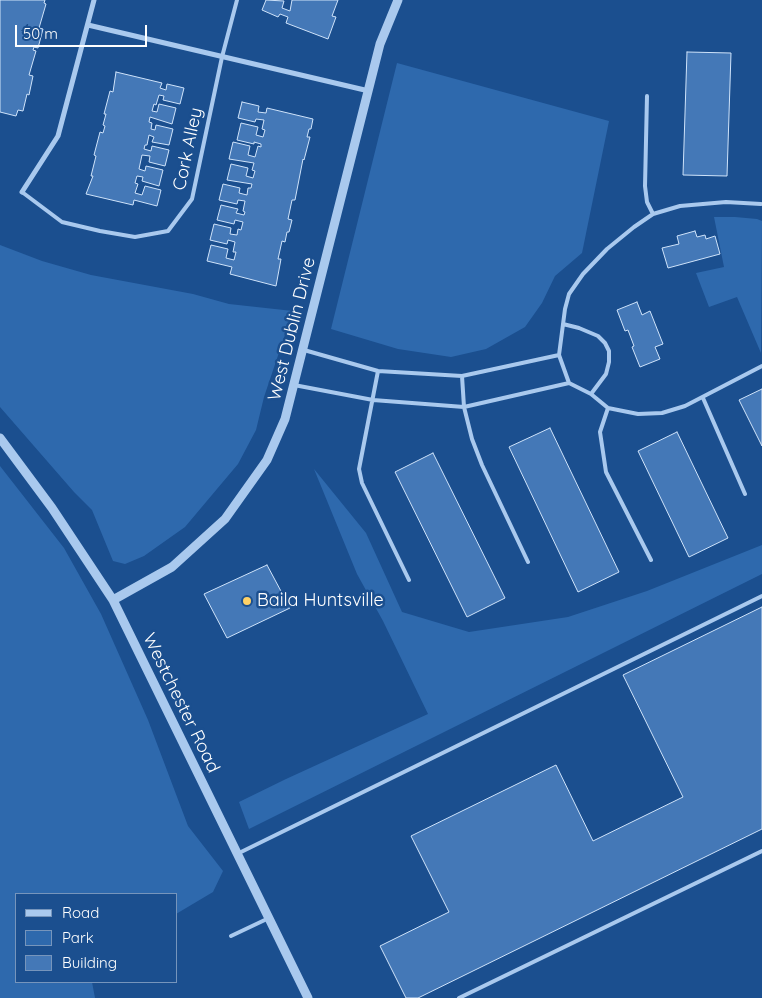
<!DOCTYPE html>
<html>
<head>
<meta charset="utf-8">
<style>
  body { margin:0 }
  #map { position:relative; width:762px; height:998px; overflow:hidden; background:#1b4f8f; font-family:Quicksand,sans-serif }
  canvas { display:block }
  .legend { position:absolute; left:15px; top:893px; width:162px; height:90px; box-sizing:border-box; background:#1b4f8f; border:1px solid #7695bc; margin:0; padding:6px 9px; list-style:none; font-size:15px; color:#fff }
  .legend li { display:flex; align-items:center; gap:10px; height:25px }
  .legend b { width:25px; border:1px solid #7695bc }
  .scale { position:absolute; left:15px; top:25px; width:132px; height:22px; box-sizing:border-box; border:2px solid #fff; border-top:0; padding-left:6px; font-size:15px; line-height:18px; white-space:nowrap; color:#fff; -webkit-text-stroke:4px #1b4f8f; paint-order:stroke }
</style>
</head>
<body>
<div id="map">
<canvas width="762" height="998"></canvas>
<ul class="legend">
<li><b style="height:6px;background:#a9c9ee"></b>Road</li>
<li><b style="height:14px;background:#2e69ad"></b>Park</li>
<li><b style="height:14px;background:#4478b7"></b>Building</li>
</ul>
<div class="scale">50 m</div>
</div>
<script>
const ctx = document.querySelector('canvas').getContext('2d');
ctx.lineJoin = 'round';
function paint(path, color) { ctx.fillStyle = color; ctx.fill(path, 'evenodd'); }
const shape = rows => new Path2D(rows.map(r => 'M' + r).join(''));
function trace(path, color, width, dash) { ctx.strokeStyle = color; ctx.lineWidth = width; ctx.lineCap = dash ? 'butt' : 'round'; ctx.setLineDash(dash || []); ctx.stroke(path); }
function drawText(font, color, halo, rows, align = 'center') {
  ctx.font = font + ' Quicksand,sans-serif'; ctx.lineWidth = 5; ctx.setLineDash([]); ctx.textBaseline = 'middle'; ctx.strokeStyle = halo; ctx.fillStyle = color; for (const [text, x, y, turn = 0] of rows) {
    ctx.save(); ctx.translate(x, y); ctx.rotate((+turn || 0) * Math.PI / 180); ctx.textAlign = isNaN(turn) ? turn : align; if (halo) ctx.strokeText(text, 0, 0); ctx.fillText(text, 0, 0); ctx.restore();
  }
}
paint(shape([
  [397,63,609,121,582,253,555,276,542,303,525,327,486,349,451,357,398,349,331,329],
  [714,217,735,217,757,219,762,221,761,353,737,297,709,307,696,273,724,267],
  [0,245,42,261,91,275,193,294,229,304,293,311,264,397,256,430,238,464,185,527,144,556,125,564,113,561,92,510,74,492,0,407],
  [0,466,64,548,101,614,148,720,188,826,223,871,213,892,176,914,176,894,16,894,16,982,92,982,95,998,0,998],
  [314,469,366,533,402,612,469,632,568,617,647,591,762,545,762,574,249,829,239,802,286,779,428,714,383,621,357,574]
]), '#2e69ad');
const building = shape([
  [0,0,45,0,44,3,46,4,39,28,43,29,38,48,34,47,33,50,36,51,29,75,33,76,29,95,27,94,23,111,18,110,16,116,0,112,0,0],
  [266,0,284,1,282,8,290,11,292,0,338,0,332,16,336,17,328,39,286,23,288,17,280,14,278,17,262,10,266,0],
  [687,52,731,53,727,176,683,175,687,52],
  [116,72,162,83,160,88,166,90,167,84,184,88,180,104,163,100,164,96,159,95,156,105,154,104,152,111,157,112,159,104,176,108,172,124,150,117,149,122,152,123,151,129,155,130,156,125,173,129,169,145,152,142,154,137,149,135,147,145,145,145,144,149,151,151,152,146,169,150,165,166,149,162,150,156,142,155,139,169,145,171,146,166,163,170,159,186,142,181,143,177,137,176,135,183,138,184,135,193,142,195,145,186,161,190,157,206,134,200,133,205,86,194,93,176,91,176,96,156,94,155,100,132,103,133,105,126,103,125,106,114,104,114,110,91,113,92,116,72],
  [242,102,259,106,258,112,266,113,267,108,313,119,311,129,309,129,307,137,310,137,304,160,303,159,295,200,292,200,288,219,292,220,289,232,287,232,285,242,282,241,278,259,281,259,276,286,230,274,232,267,207,261,211,245,228,249,226,258,234,260,236,252,233,252,235,242,228,240,227,244,210,240,214,224,231,228,230,234,237,235,238,229,241,230,243,222,235,220,234,224,217,220,221,205,238,209,236,213,244,215,245,212,243,211,245,201,238,200,237,204,219,200,223,184,240,188,239,193,247,195,248,188,251,188,252,184,227,180,231,164,248,168,246,176,253,178,255,171,252,170,254,163,229,159,233,142,250,146,248,155,255,157,258,146,261,147,261,144,254,142,254,144,237,140,241,123,258,127,256,135,263,137,265,130,262,129,264,120,256,119,255,122,238,118,242,102],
  [695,231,697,237,705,235,706,239,715,236,720,254,668,268,662,248,679,244,677,236,695,231],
  [637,302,642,315,650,311,663,344,655,347,660,359,640,367,632,347,634,346,628,330,625,331,617,310,637,302],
  [762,389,762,446,739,400,762,389],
  [550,428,619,572,578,592,509,447,550,428],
  [677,432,728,538,689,557,638,451,677,432],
  [433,453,505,598,467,617,395,472,433,453],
  [267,565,290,608,227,638,204,594,267,565],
  [762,607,762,829,418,998,406,998,380,946,449,912,411,836,556,765,593,841,683,797,623,675,762,607]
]);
paint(building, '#4478b7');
trace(building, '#cfe3fa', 1);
trace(shape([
  [647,96,645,186,647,202,653,214],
  [22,192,62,222,100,231,135,237,168,231,192,199,222,57,237,0],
  [761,204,726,202,680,206,653,214,634,227,607,249,583,274,569,294,565,309,559,355,569,383,591,394,608,408,638,414,662,413,685,406,762,366],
  [563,324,579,328,598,336,605,343,609,351,609,362,606,374,591,394],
  [304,350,378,371,462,376,559,355],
  [378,371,359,469,362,483,409,580],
  [462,376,464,407,472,439,482,465,528,562],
  [294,385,373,400,464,407,569,383],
  [703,398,745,494],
  [608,408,600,432,606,472,651,560],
  [237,854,762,596],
  [231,936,269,918],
  [459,998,762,851]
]), '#a9c9ee', 4);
trace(shape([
  [88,25,369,91],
  [22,192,58,136,94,0]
]), '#a9c9ee', 5);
trace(shape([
  [0,438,52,508,113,600,308,998],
  [113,600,172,567,225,519,267,460,285,419,380,44,398,0]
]), '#a9c9ee', 9);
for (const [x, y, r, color] of [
  [247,601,5,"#ffd166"]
]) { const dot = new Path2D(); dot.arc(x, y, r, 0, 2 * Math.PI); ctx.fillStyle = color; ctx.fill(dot); trace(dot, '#1b4f8f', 2); }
drawText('18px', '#fff', '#1b4f8f', [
  ["Cork Alley",188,149,-78],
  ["West Dublin Drive",292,329,-76],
  ["Westchester Road",181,703,64]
]);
drawText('18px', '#fff', '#1b4f8f', [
  ["Baila Huntsville",257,601]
], 'left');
</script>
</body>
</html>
